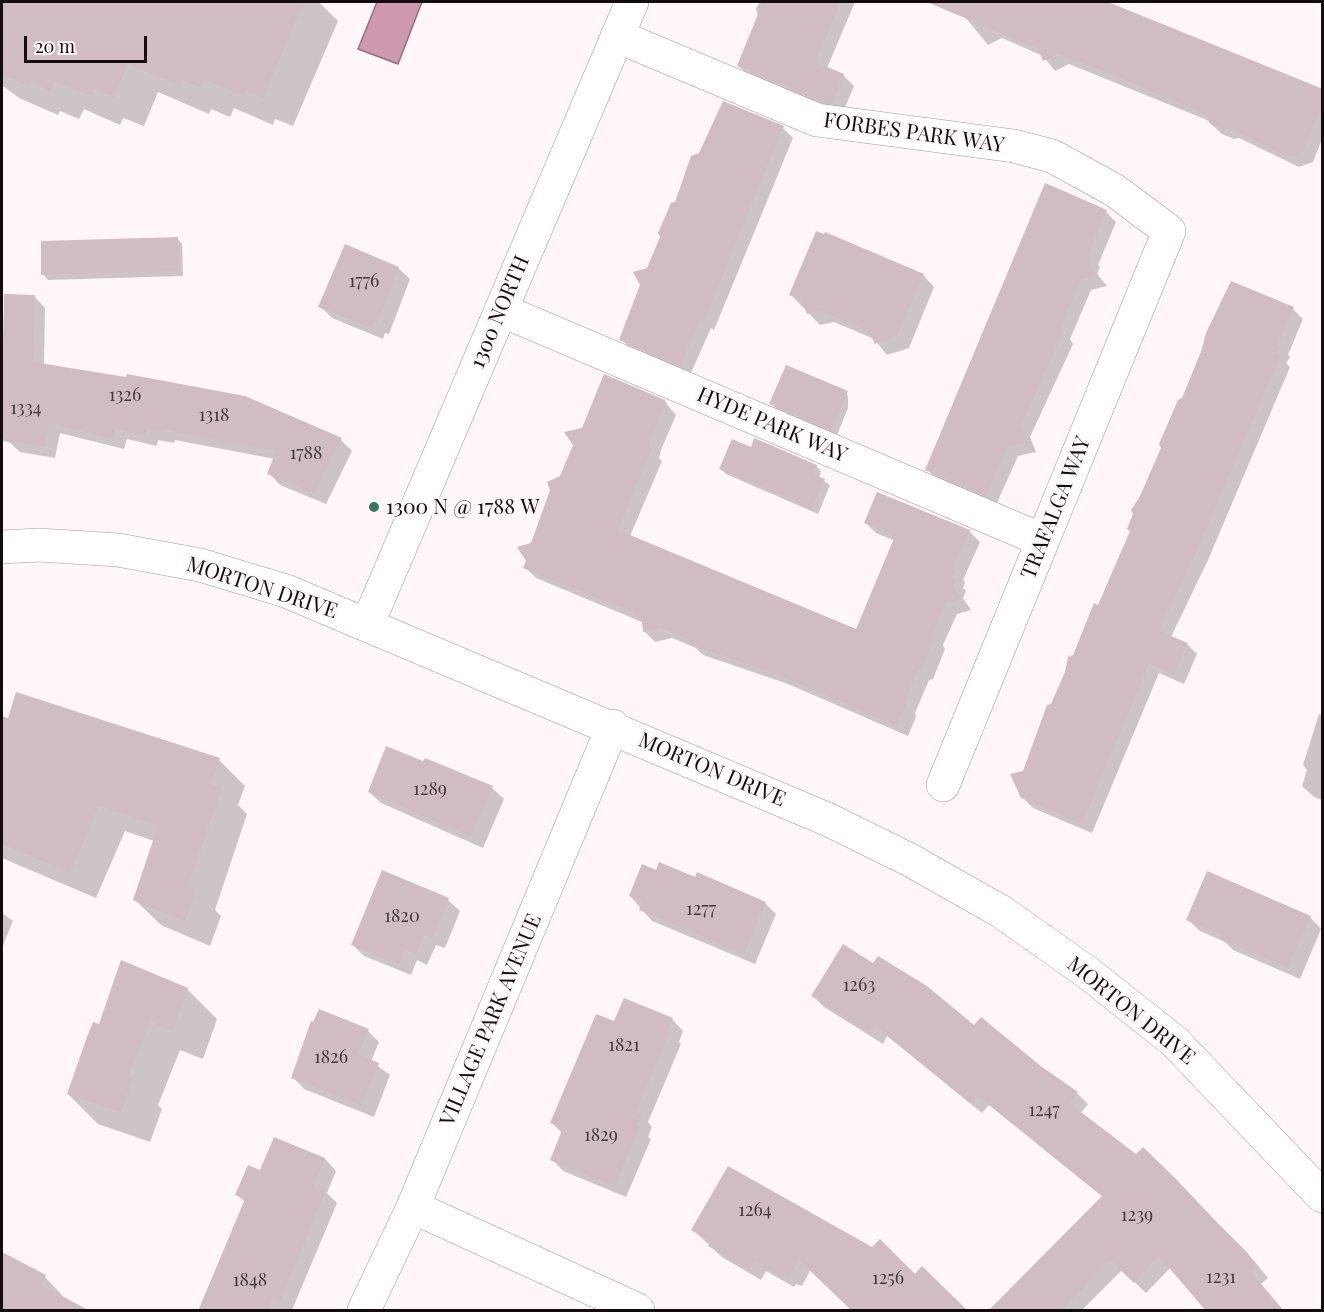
<!DOCTYPE html>
<html>
<head>
<meta charset="utf-8">
<style>
  body { margin:0 }
  #map { position:relative; width:1324px; height:1312px; overflow:hidden; background:#fff6f9; font-family:"Playfair Display",serif }
  canvas { display:block }
  .frame { position:absolute; inset:0; border:3px solid #130c0f; pointer-events:none }
  .scale { position:absolute; left:24px; top:36px; width:123px; height:27px; box-sizing:border-box; border:3px solid #130c0f; border-top:0; padding-left:8px; font-size:18px; line-height:21px; white-space:nowrap; color:#130c0f; -webkit-text-stroke:4px #fff6f9; paint-order:stroke }
</style>
</head>
<body>
<div id="map">
<canvas width="1324" height="1312"></canvas>
<div class="frame"></div>
<div class="scale">20 m</div>
</div>
<script>
const ctx = document.querySelector('canvas').getContext('2d');
ctx.lineJoin = 'round';
function paint(path, color) { ctx.fillStyle = color; ctx.fill(path, 'evenodd'); }
const shape = rows => new Path2D(rows.map(r => 'M' + r).join(''));
function trace(path, color, width, dash) { ctx.strokeStyle = color; ctx.lineWidth = width; ctx.lineCap = dash ? 'butt' : 'round'; ctx.setLineDash(dash || []); ctx.stroke(path); }
function drawText(font, color, halo, rows, align = 'center') {
  ctx.font = font + ' "Playfair Display",serif'; ctx.lineWidth = 4.5; ctx.setLineDash([]); ctx.textBaseline = 'middle'; ctx.strokeStyle = halo; ctx.fillStyle = color; for (const [text, x, y, turn = 0] of rows) {
    ctx.save(); ctx.translate(x, y); ctx.rotate((+turn || 0) * Math.PI / 180); ctx.textAlign = isNaN(turn) ? turn : align; if (halo) ctx.strokeText(text, 0, 0); ctx.fillText(text, 0, 0); ctx.restore();
  }
}
const water = shape([
  [377,2,422,2,398,64,358,49,377,2]
]);
paint(water, '#cd99ae');
trace(water, '#956f7e', 1.5);
paint(shape([
  [2,2,319,2,338,21,293,126,275,119,273,125,234,108,230,117,211,109,209,114,158,92,144,126,123,118,120,125,84,109,79,119,60,111,58,115,19,98,3,86],
  [760,2,855,2,827,68,843,75,854,86,843,112,749,76,739,66,758,18,756,8],
  [972,2,1107,2,1322,91,1322,139,1313,162,1299,167,1239,138,1234,139,1222,134,1207,120,1069,64,1055,71,1043,56,1002,38,988,45,965,17],
  [783,128,793,138,714,330,711,328,690,375,631,349,621,339,676,203],
  [1046,185,1106,212,1116,222,1098,265,1100,267,1097,274,1107,286,1091,290,1070,339,1073,344,1030,437,1036,452,1018,456,996,505,937,480,927,469],
  [177,238,182,244,183,276,48,280,43,274],
  [398,268,410,279,389,334,385,333,383,339,332,318,320,306],
  [923,275,934,287,909,348,887,355,874,339,834,322,820,325,791,295],
  [5,295,34,296,45,308,44,365,245,397,341,440,352,451,326,504,280,485,269,473,275,459,175,440,174,443,158,440,157,446,127,439,124,449,60,433,55,458,20,452,9,442,2,441,2,358],
  [1293,309,1303,319,1288,355,1290,357,1286,363,1290,367,1208,560,1171,637,1187,644,1197,654,1184,684,1159,673,1092,833,1033,808,1023,798,1024,772,1074,656,1099,607],
  [843,390,848,396,848,408,837,435,776,409,771,403],
  [664,401,676,415,661,450,659,458,662,461,630,536,857,631,895,541,876,533,865,522,969,531,980,542,963,580,965,582,963,588,966,591,963,598,971,610,957,614,943,645,945,649,933,679,929,680,915,713,916,717,908,736,788,684,703,655,696,648,672,638,655,642,644,631,642,622,536,578,525,567,583,429],
  [752,449,816,466,821,471,819,478,830,485,818,514,726,474,721,469],
  [1319,714,1322,715,1322,800,1314,797,1302,786,1307,770,1303,765],
  [2,718,219,760,245,786,238,805,247,814,215,910,221,916,210,946,161,925,135,900,154,841,125,831,96,898,2,858],
  [424,763,492,788,504,799,483,848,381,803,369,792],
  [657,872,765,903,776,914,755,964,652,921,630,896],
  [448,900,460,911,445,948,436,945,427,965,417,960,411,975,364,956,353,945],
  [2,913,13,921,2,948],
  [1310,917,1321,929,1300,979,1233,950,1225,942,1200,931,1188,920],
  [187,989,217,1019,203,1059,180,1050,158,1105,162,1109,150,1142,98,1124,68,1094,100,1026],
  [813,996,975,1027,1041,1068,1077,1093,1088,1104,1081,1113,1137,1156,1143,1149,1246,1251,1268,1278,1261,1284,1282,1310,1171,1267,1146,1293,1122,1270,1082,1310,990,1310,1103,1197,989,1105,982,1113,887,1036,883,1044,824,1007],
  [672,1019,683,1031,679,1042,681,1044,648,1122,652,1127,648,1137,651,1139,626,1197,563,1171,552,1159,563,1134,552,1123,615,1023],
  [368,1031,379,1042,371,1061,390,1075,374,1117,304,1089,293,1077],
  [275,1139,325,1159,336,1171,327,1193,337,1203,292,1310,207,1310,245,1202,237,1195,261,1172],
  [693,1230,915,1276,811,1269,802,1286,796,1284,794,1287,766,1271,761,1280,722,1257],
  [2,1253,45,1277,76,1310,2,1310]
]), '#0003');
paint(shape([
  [2,2,304,2,263,98,246,90,243,96,204,79,201,88,182,80,179,85,128,64,114,98,94,89,91,96,54,81,50,91,30,82,29,86,2,75],
  [763,2,841,2,815,62,844,74,833,103,823,102,737,66],
  [927,2,1108,2,1323,89,1323,105,1303,152,1288,157,1228,128,1223,129,1210,124,1207,116,1195,110,1108,73,1058,54,1043,61,1038,49],
  [723,101,784,126,704,321,701,320,680,366,619,340,640,285,633,272,647,268,660,237,658,233,671,203,675,202,691,156,699,153],
  [1045,183,1107,210,1088,255,1091,256,1088,263,1099,276,1081,280,1061,328,1063,333,1021,426,1027,442,1008,447,986,496,925,470],
  [816,231,824,234,825,232,924,274,897,336,875,344,869,332,821,311,807,314,802,300,789,295],
  [178,237,179,271,41,275,41,241],
  [345,244,399,267,377,324,374,322,371,328,318,307],
  [1231,281,1294,307,1278,345,1280,346,1277,353,1281,355,1198,549,1159,631,1188,643,1174,675,1149,664,1082,824,1021,798,1010,774,1023,771,1047,705,1051,704,1065,672,1068,657,1073,655,1094,603,1098,605,1130,531,1127,529,1133,514,1131,510,1140,496,1161,448,1159,444,1178,400,1182,398,1202,349,1206,333],
  [4,294,35,295,33,362,126,377,127,374,245,396,342,438,314,494,267,474,276,451,164,430,163,432,147,429,146,436,115,429,113,439,49,423,44,447,7,441,8,433,2,432],
  [786,365,848,391,832,430,769,404],
  [604,374,665,400,666,403,651,439,649,447,652,449,618,530,856,629,895,536,864,523,877,492,970,530,953,569,955,570,952,577,956,579,953,587,962,599,946,603,933,634,935,637,922,669,918,670,905,701,906,705,897,726,776,674,691,645,690,640,660,628,643,632,642,620,635,616,636,614,523,568,526,561,517,547,531,543,550,490,547,482,560,476,573,445,564,432,582,428],
  [754,438,817,465,813,474,825,479,812,509,719,469,732,439,751,447],
  [16,692,220,758,211,784,222,787,188,887,196,889,185,922,133,900,158,826,99,806,70,873,2,844,2,716,8,718],
  [386,746,423,761,425,758,493,786,471,837,368,792],
  [659,862,695,877,697,872,766,902,744,954,639,910,642,902,629,896,642,864,656,870],
  [382,870,449,898,433,938,424,935,416,954,406,950,399,965,351,945],
  [1207,871,1311,916,1288,968,1220,939,1222,935,1186,920],
  [843,944,873,963,878,956,927,986,974,1025,981,1017,1042,1067,1078,1092,1069,1103,1136,1154,1143,1147,1176,1179,1258,1266,1251,1272,1284,1311,1206,1311,1159,1256,1134,1283,1110,1260,1060,1311,988,1311,1102,1196,977,1095,970,1103,876,1026,871,1034,811,996],
  [121,960,188,988,173,1031,151,1022,128,1076,133,1078,121,1113,67,1094,87,1037,93,1022,99,1024],
  [624,998,673,1018,667,1031,670,1032,636,1112,642,1114,637,1125,640,1126,615,1187,550,1160,563,1128,550,1123,596,1014,614,1021],
  [319,1009,369,1029,358,1054,379,1063,362,1106,291,1078,311,1021,313,1022],
  [274,1137,325,1158,314,1186,326,1191,280,1302,272,1299,268,1311,198,1311,245,1199,235,1195,248,1165,260,1170],
  [728,1166,872,1247,880,1239,915,1274,922,1266,968,1311,852,1311,799,1260,790,1276,785,1273,782,1277,754,1261,749,1270,708,1246,711,1241,691,1230],
  [2,1252,46,1275,41,1285,90,1311,2,1311]
]), '#d1bcc4');
const street = shape([
  [617,36,817,120,1014,146,1052,156,1114,190,1169,231,943,785],
  [501,310,1042,540],
  [2,547,39,545,118,550,200,565,286,591,829,820,910,860,1002,912,1088,973,1174,1041,1322,1196],
  [368,623,632,2],
  [413,1207,638,1310],
  [364,1310,413,1207,613,726]
]);
trace(street, '#a9959c', 34);
trace(street, '#fff', 33);
for (const [x, y, r, color] of [
  [374,507,6,"#367664"]
]) { const dot = new Path2D(); dot.arc(x, y, r, 0, 2 * Math.PI); ctx.fillStyle = color; ctx.fill(dot); trace(dot, '#fff6f9', 2); }
drawText('18px', '#42383c', null, [
  ["1776",364,281],
  ["1326",125,395],
  ["1334",26,408],
  ["1318",214,415],
  ["1788",306,453],
  ["1289",430,789],
  ["1277",701,909],
  ["1820",402,916],
  ["1263",859,985],
  ["1821",624,1045],
  ["1826",331,1057],
  ["1247",1044,1110],
  ["1829",601,1135],
  ["1264",755,1210],
  ["1239",1137,1215],
  ["1231",1221,1277],
  ["1256",888,1278],
  ["1848",250,1280]
]);
drawText('21px', '#130c0f', '#fff6f9', [
  ["FORBES PARK WAY",914,133,8],
  ["1300 NORTH",500,312,-67],
  ["HYDE PARK WAY",772,425,23],
  ["TRAFALGA WAY",1056,508,-68],
  ["MORTON DRIVE",262,588,18],
  ["MORTON DRIVE",712,770,23],
  ["MORTON DRIVE",1131,1011,39],
  ["VILLAGE PARK AVENUE",491,1020,-67]
]);
drawText('21px', '#130c0f', '#fff6f9', [
  ["1300 N @ 1788 W",386,507]
], 'left');
</script>
</body>
</html>
